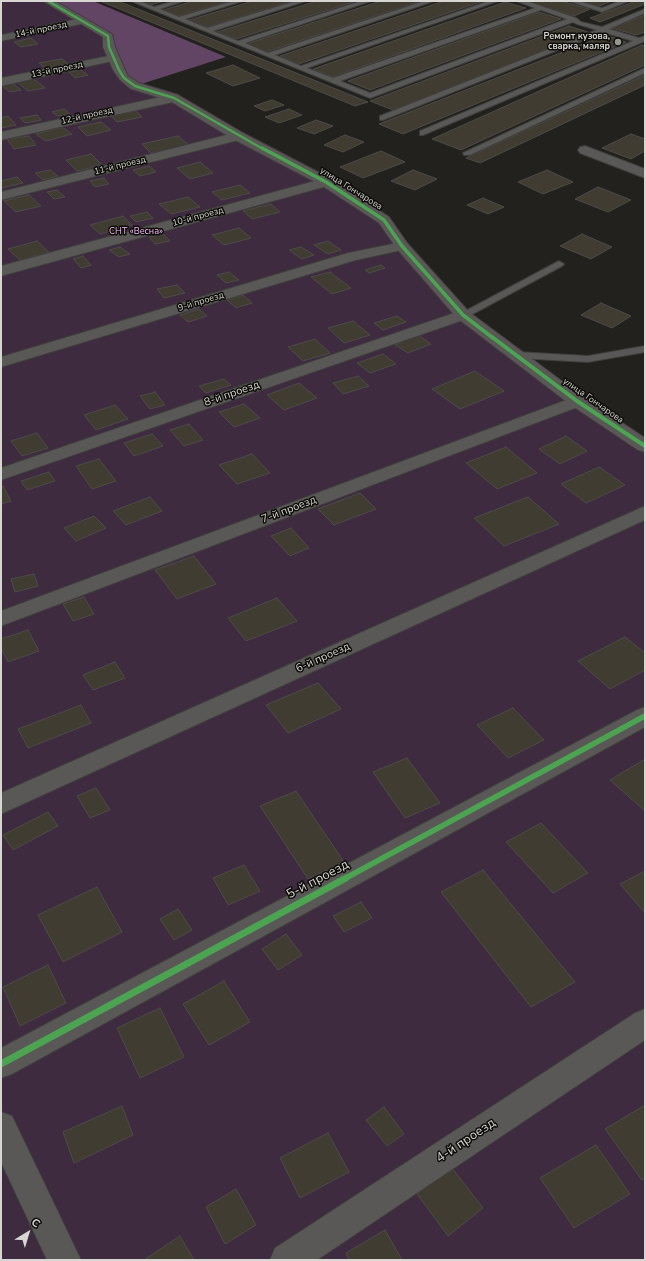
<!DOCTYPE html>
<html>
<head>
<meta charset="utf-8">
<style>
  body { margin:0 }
  #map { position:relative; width:646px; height:1261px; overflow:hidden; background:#23211e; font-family:"Nunito Sans",sans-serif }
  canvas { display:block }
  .frame { position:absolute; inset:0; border:2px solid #d8d6d3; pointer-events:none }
  .north { position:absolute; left:8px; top:1213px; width:40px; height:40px; -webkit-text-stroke:3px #0d0c09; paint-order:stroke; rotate:38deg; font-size:11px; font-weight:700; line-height:16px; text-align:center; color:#d8d6d3 }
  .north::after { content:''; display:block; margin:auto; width:14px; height:18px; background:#d8d6d3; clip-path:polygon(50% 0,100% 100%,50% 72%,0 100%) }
</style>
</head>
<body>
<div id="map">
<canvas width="646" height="1261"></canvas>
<div class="frame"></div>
<div class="north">С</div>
</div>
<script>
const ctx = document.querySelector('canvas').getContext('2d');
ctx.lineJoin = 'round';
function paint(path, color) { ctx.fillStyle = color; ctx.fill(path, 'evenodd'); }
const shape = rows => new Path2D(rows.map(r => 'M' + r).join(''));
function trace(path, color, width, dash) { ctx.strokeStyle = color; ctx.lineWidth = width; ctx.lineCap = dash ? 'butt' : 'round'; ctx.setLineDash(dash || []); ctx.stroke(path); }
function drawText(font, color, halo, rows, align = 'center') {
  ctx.font = font + ' "Nunito Sans",sans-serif'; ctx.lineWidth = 3; ctx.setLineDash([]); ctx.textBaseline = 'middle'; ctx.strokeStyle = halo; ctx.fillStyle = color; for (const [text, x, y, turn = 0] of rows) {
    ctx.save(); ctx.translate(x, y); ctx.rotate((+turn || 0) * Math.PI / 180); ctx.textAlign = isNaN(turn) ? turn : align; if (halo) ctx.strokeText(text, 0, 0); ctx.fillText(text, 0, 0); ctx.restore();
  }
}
paint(shape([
  [1,1,48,1,108,36,124,78,174,98,384,220,463,315,645,446,645,1260,1,1260]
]), '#3e2b3f');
paint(shape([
  [48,1,93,1,226,57,135,86,124,78,108,36]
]), '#624464');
const building = shape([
  [100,1,118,1,368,102,355,106,100,1],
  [140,1,165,1,150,5,140,1],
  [193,1,231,1,179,16,163,10,193,1],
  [253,1,293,1,207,27,189,20,253,1],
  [317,1,357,1,236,39,217,32,317,1],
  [381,1,421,1,266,52,246,44,381,1],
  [444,1,483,1,299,64,280,56,444,1],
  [526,1,561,1,590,9,574,16,526,1],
  [578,1,612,1,597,7,578,1],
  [636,1,645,1,645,4,600,22,590,18,636,1],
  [505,2,526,8,333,77,313,69,505,2],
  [539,12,561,19,370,90,348,81,539,12],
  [645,15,645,32,636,35,612,28,645,15],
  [569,26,591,33,393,110,370,101,569,26],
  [606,35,626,42,403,134,379,124,606,35],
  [31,38,38,44,21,47,14,42,31,38],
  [642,45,645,46,645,65,461,150,432,139,642,45],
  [62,59,68,64,45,68,39,63,62,59],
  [233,65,260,78,233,86,206,73,233,65],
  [81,70,88,75,75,78,69,72,81,70],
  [645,75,645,85,480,163,466,158,645,75],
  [34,79,45,88,28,91,17,82,34,79],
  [12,83,21,90,10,92,1,85,12,83],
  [272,100,284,105,265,111,254,106,272,100],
  [64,109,70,114,58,116,52,112,64,109],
  [289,109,302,115,279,123,265,117,289,109],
  [136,111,142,117,117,122,111,116,136,111],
  [37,115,41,120,25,123,20,118,37,115],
  [8,116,16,125,1,128,1,118,8,116],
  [316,120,333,126,314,134,297,128,316,120],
  [101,122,111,130,87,136,78,127,101,122],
  [62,127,72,134,46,141,36,134,62,127],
  [631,134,645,139,645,151,631,159,602,148,631,134],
  [345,135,364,142,343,152,324,145,345,135],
  [29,136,36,145,14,149,7,139,29,136],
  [178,136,189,145,151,153,142,144,178,136],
  [381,151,405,162,363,178,340,167,381,151],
  [91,154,102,165,77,171,66,160,91,154],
  [200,162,213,173,190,179,177,168,200,162],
  [149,166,156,172,140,176,133,170,149,166],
  [50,170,58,176,43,180,35,173,50,170],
  [413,170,437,179,415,190,391,181,413,170],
  [547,170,573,182,543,194,518,182,547,170],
  [17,177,23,183,1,188,1,181,17,177],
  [104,178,109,184,95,187,90,181,104,178],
  [240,185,250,193,222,200,212,192,240,185],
  [598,187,631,200,608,212,575,199,598,187],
  [57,190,65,197,54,199,47,192,57,190],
  [29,195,41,206,16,212,4,201,29,195],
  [188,197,200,207,171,214,159,204,188,197],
  [483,198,504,207,488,214,467,205,483,198],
  [271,204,280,212,252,219,243,211,271,204],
  [147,212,153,218,136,222,130,216,147,212],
  [123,216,132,225,100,234,90,225,123,216],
  [239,228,251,238,224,245,212,235,239,228],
  [163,234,170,241,155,244,149,237,163,234],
  [582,234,612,247,591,259,560,246,582,234],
  [37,241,49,252,20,260,8,249,37,241],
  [328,241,341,250,328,254,314,245,328,241],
  [120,247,130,254,119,257,109,250,120,247],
  [301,247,314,255,302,259,289,250,301,247],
  [83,256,91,265,81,268,73,259,83,256],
  [381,265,385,268,369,273,365,270,381,265],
  [229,272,239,280,226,283,217,275,229,272],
  [330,272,351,288,332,294,311,277,330,272],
  [177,285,185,293,164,298,157,289,177,285],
  [243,295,252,303,236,308,227,300,243,295],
  [601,303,631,316,612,328,581,315,601,303],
  [199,309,207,316,188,322,180,315,199,309],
  [397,316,406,322,383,330,374,323,397,316],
  [353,321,370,335,344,343,328,328,353,321],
  [418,335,431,344,408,353,395,345,418,335],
  [315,339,330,353,303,361,288,347,315,339],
  [383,354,396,364,370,373,357,363,383,354],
  [475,371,504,391,460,409,432,389,475,371],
  [358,376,369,386,343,394,333,383,358,376],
  [224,379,231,385,206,393,199,386,224,379],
  [299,383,317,398,284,410,267,395,299,383],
  [155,392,165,405,150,409,140,396,155,392],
  [244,404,260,418,234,427,219,412,244,404],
  [115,405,128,419,96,430,84,415,115,405],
  [189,424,203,440,184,446,170,430,189,424],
  [37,433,48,448,22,456,11,441,37,433],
  [152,434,163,446,134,456,124,443,152,434],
  [566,436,587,451,560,464,539,449,566,436],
  [506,447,537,473,497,489,466,463,506,447],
  [252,454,270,473,237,484,219,465,252,454],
  [99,459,116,481,92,489,76,466,99,459],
  [599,467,625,485,586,503,561,484,599,467],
  [49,472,55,481,27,490,21,481,49,472],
  [3,486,11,501,1,504,1,487,3,486],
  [360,493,376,509,334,525,318,509,360,493],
  [150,497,162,511,126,525,113,511,150,497],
  [528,497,559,524,504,546,474,518,528,497],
  [94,516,106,528,76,541,64,528,94,516],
  [291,528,309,548,290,556,271,536,291,528],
  [194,556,216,584,177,599,155,570,194,556],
  [34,574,38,586,15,592,11,579,34,574],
  [84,597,94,614,73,621,63,604,84,597],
  [277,598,297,621,246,641,228,618,277,598],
  [28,630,39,651,8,662,1,648,1,639,28,630],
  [625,637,645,653,645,670,610,689,578,661,625,637],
  [115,662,125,678,93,690,83,675,115,662],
  [318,683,341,709,288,733,266,705,318,683],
  [81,705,91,723,28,748,18,729,81,705],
  [513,708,544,740,508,758,477,725,513,708],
  [407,758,440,803,405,818,373,772,407,758],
  [645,759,645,811,610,780,645,759],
  [96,788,110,810,90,818,77,796,96,788],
  [296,791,344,862,308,879,260,806,296,791],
  [48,812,58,826,13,850,3,835,48,812],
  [541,823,588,873,553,893,506,842,541,823],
  [244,865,260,891,228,905,213,878,244,865],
  [483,870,575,982,531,1007,441,892,483,870],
  [645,871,645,913,620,884,645,871],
  [97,887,122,932,63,962,38,915,97,887],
  [361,902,372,918,344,932,333,916,361,902],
  [178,909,192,930,174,940,160,919,178,909],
  [286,934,302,955,278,970,262,949,286,934],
  [48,965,66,1003,20,1026,3,987,48,965],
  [224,981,250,1022,209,1045,183,1004,224,981],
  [160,1008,184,1057,140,1078,117,1028,160,1008],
  [645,1105,645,1178,642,1180,605,1129,645,1105],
  [122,1106,133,1135,74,1163,63,1132,122,1106],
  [384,1107,404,1134,387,1146,366,1120,384,1107],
  [328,1133,349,1172,300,1198,280,1158,328,1133],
  [596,1145,630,1194,574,1228,540,1178,596,1145],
  [452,1168,483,1208,448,1236,417,1194,452,1168],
  [236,1189,256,1225,225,1244,206,1207,236,1189],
  [385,1230,402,1260,349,1260,346,1253,385,1230],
  [180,1236,194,1260,144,1260,180,1236]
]);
paint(building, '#403c31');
trace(building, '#4d4b49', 1);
const service = shape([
  [131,1,140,1,154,7,174,1,184,1,160,9,179,17,233,1,243,1,185,19,207,28,296,1,306,1,213,31,238,41,361,1,371,1,245,43,268,53,424,1,434,1,275,55,301,66,489,1,498,1,307,68,333,78,535,8,516,1,526,1,544,7,576,18,581,22,602,27,645,9,645,13,609,29,639,38,645,36,645,41,423,135,420,135,420,131,633,41,603,32,383,120,380,120,380,116,597,30,577,24,573,22,370,98,131,1],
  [541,10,567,19,370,93,340,81,541,10],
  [569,1,579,1,602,8,620,1,629,1,602,12,569,1],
  [645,68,645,73,470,155,464,155,463,153,645,68],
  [559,261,564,264,562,266,467,317,463,318,458,315,559,261],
  [645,346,645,352,588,362,517,358,512,355,517,352,588,356,645,346]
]);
const minor = shape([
  [82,18,86,19,87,21,86,23,1,41,1,35,82,18],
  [113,55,117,56,119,58,117,60,1,86,1,78,113,55],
  [174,94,178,95,180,98,178,101,1,140,1,132,174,94],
  [238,132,244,136,243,139,1,200,1,192,238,132],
  [585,146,645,169,645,178,580,153,578,150,580,147,585,146],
  [326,178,331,179,333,182,331,185,1,276,1,266,326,178],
  [402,242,407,243,409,246,407,249,356,260,1,367,1,357,348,253,402,242],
  [463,310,469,312,471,315,469,318,1,480,1,468,463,310],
  [577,396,583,397,586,401,583,405,1,626,1,611,577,396],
  [645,506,645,520,1,814,1,793,645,506],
  [645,707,645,727,12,1074,1,1078,1,1048,637,710,645,707],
  [645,1009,645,1040,317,1260,270,1260,275,1248,635,1013,645,1009],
  [1,1112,12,1116,81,1260,47,1260,1,1162,1,1112]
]);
const tertiary = shape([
  [43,1,55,1,112,34,115,47,125,70,128,76,139,83,178,95,243,133,331,179,389,217,407,243,469,312,583,397,645,438,645,452,638,450,571,405,457,318,397,249,379,223,321,185,233,139,170,101,131,89,120,80,113,70,103,47,103,37,43,1]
]);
trace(service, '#3f3e3c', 2);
trace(minor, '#3f3e3c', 2);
trace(tertiary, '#3f3e3c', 2);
paint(service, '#595856');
paint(minor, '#595856');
paint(tertiary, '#595856');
trace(shape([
  [48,1,108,36,109,47,119,70,124,78,135,86,174,98,263,149]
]), '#4ca352', 2.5);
trace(shape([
  [262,148,326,182,384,220,402,246,463,315,493,338]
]), '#4ca352', 3.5);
trace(shape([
  [492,337,577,401,645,446]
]), '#4ca352', 4);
trace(shape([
  [344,879,645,716]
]), '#4ca352', 5.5);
trace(shape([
  [1,1064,346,878]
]), '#4ca352', 7);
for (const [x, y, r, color] of [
  [618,42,4,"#999794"]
]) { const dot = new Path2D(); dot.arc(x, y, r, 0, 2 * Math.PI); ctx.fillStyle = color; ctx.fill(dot); trace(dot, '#0d0c09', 1.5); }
drawText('9px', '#d8d6d3', '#0d0c09', [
  ["14-й проезд",41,30,-12],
  ["13-й проезд",57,70,-12],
  ["12-й проезд",87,116,-13],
  ["11-й проезд",120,166,-14],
  ["улица Гончарова",351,189,32],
  ["10-й проезд",198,217,-15],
  ["9-й проезд",201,302,-17],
  ["улица Гончарова",593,401,35]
]);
drawText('bold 9px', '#d8d6d3', '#0d0c09', [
  ["Ремонт кузова,",610,37],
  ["сварка, маляр",610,47]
], 'right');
drawText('9px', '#f4bbf9', '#0d0c09', [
  ["СНТ «Весна»",136,232]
]);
drawText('11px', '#d8d6d3', '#0d0c09', [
  ["8-й проезд",232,394,-19],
  ["7-й проезд",289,510,-21],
  ["6-й проезд",323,658,-24]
]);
drawText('13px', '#d8d6d3', '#0d0c09', [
  ["5-й проезд",318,880,-28],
  ["4-й проезд",466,1141,-34]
]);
</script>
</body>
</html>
